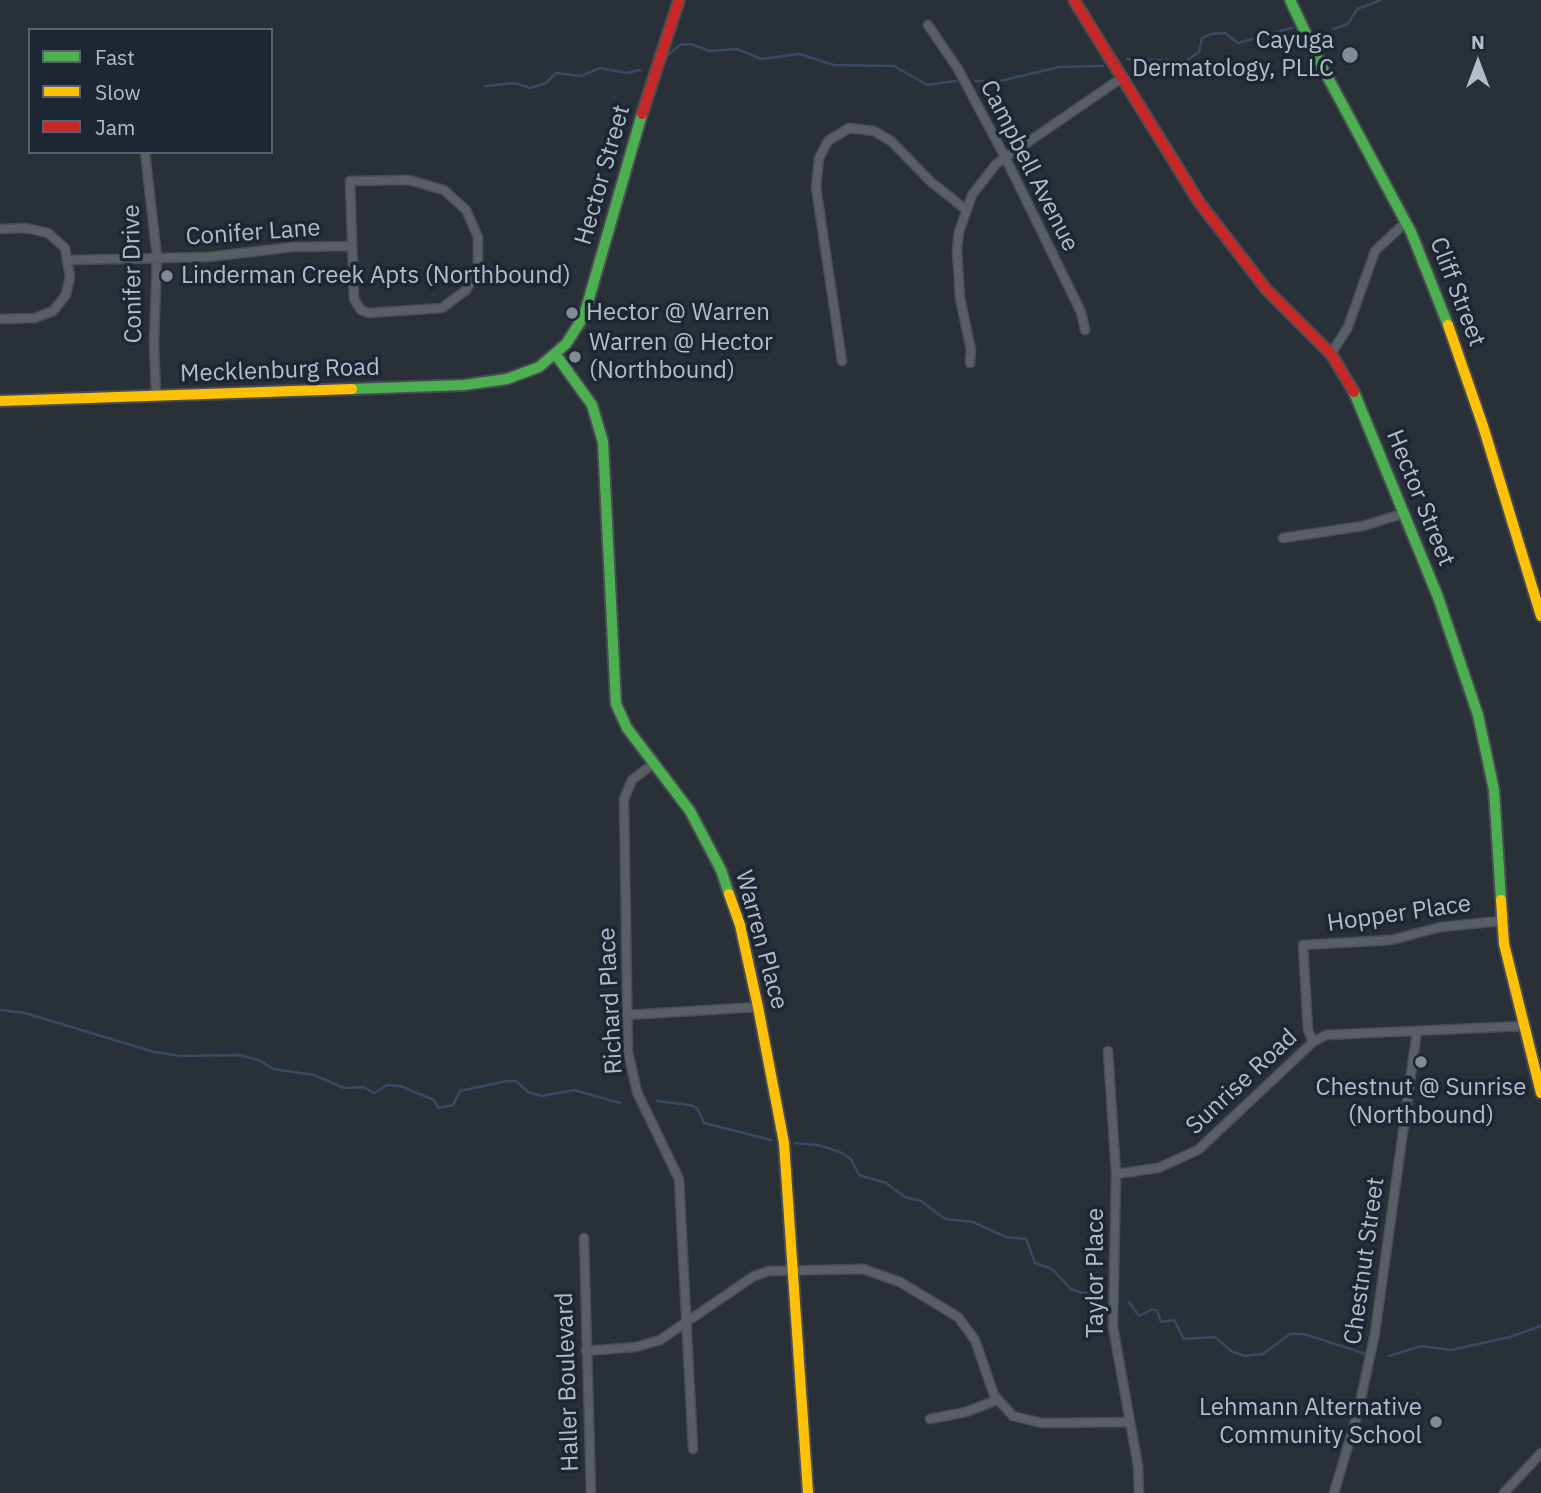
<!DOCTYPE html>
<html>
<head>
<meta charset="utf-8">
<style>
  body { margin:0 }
  #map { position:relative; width:1541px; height:1493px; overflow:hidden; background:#2a3038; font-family:"IBM Plex Sans",sans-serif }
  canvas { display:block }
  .legend { position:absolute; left:28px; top:28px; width:245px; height:126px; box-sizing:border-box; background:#1d2633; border:2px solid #59626f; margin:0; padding:9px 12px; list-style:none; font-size:21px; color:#b4bcc9 }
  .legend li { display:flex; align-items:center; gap:14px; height:35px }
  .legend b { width:35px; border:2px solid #59626f }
  .north { position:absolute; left:1443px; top:28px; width:70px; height:70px; -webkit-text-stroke:5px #1d2633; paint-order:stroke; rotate:0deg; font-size:19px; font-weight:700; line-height:28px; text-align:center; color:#b4bcc9 }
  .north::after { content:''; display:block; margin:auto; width:24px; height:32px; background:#b4bcc9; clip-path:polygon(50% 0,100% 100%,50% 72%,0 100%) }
</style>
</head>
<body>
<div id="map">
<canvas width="1541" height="1493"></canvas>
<ul class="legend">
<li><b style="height:9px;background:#4caf50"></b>Fast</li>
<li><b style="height:9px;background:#ffc107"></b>Slow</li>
<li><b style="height:9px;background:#c62828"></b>Jam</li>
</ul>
<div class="north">N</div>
</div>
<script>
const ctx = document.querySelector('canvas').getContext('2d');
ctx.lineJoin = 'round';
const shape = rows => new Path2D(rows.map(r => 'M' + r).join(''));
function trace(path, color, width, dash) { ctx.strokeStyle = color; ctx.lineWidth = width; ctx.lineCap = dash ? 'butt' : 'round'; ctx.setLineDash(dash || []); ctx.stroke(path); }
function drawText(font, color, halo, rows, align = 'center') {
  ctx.font = font + ' "IBM Plex Sans",sans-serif'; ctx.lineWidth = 7; ctx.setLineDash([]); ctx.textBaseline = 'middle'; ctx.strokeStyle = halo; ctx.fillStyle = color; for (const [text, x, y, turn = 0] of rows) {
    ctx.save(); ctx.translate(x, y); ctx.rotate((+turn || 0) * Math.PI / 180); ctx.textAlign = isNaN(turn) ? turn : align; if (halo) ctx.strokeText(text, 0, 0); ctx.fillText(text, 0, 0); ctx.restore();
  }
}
trace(shape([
  [1333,29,1348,24,1357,9,1381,0],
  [668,55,680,45,691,44,709,51,737,49,761,59,799,54,834,65,894,66,927,85,956,81],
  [1127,59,1186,61,1199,52,1202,38,1211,34,1225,33,1238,43,1292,28],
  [975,81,996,82,1059,67,1103,66],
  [485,86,515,83,530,88,546,83,556,73,581,76,600,68,627,73,640,70],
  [0,1010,25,1013,154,1052,181,1056,240,1055,261,1061,273,1069,314,1075,344,1088,363,1087,374,1093,387,1085,400,1086,434,1100,438,1108,453,1105,460,1091,507,1081,516,1081,528,1092,542,1096,574,1090,620,1103],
  [657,1101,690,1105,697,1108,704,1123,771,1140],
  [795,1143,818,1145,840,1152,851,1159,859,1175,886,1183,905,1197,921,1201,945,1219,973,1222,1006,1237,1026,1239,1035,1263,1052,1269,1071,1289,1082,1293,1100,1292],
  [1129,1302,1139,1316,1153,1309,1157,1311,1161,1322,1174,1320,1184,1339,1215,1337,1231,1351,1244,1356,1263,1354,1290,1334,1304,1334,1366,1354],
  [1389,1356,1421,1346,1451,1350,1510,1337,1541,1326]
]), '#384963', 2.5);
const street = shape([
  [928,25,958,69,1005,157,1081,312,1085,330],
  [145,152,157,257,154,343,156,396],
  [409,180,444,190,466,210,478,237,478,268,466,290,442,308,368,313,361,310,354,299,350,181,409,180],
  [0,229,26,228,48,233,65,248,70,277,66,295,53,311,35,318,0,319],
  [69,260,208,257,293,247,352,246],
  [1331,354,1348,327,1375,251,1406,222],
  [842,361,816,187,819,158,828,141,849,128,874,131,891,141,930,181,965,209],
  [970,363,971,350,960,298,957,250,959,232,972,195,996,164,1123,77],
  [1283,538,1363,526,1405,513],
  [654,763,632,780,624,799,628,1052,637,1092,679,1179,693,1449],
  [627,1015,758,1007],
  [1313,1042,1308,1030,1303,945,1391,940,1441,927,1500,921],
  [1108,1051,1116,1174,1113,1327,1138,1466,1139,1493],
  [1116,1174,1158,1168,1198,1150,1313,1042,1326,1035,1523,1026],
  [584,1238,591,1493],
  [586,1351,636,1347,660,1340,754,1276,769,1271,863,1269,900,1282,958,1317,975,1340,994,1395,1013,1416,1042,1423,1130,1422],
  [930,1419,966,1412,997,1400],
  [1334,1493,1358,1412,1375,1333,1417,1031],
  [1504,1493,1541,1453]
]);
const fast = shape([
  [1290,0,1319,61,1411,232,1448,325],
  [556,355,592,405,603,442,616,704,627,728,690,811,721,870,729,894],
  [352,389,464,385,507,379,539,367,566,344,584,316,642,114],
  [1354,392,1438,597,1478,715,1494,790,1501,900]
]);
const slow = shape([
  [1448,325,1483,426,1541,616],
  [0,401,352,389],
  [729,894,740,925,758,1007,784,1143,808,1493],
  [1501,900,1504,944,1541,1093]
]);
const jam = shape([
  [1074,0,1199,202,1266,289,1331,354,1354,392],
  [642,114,679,0]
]);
trace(street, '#484c53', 11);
trace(fast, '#484c53', 14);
trace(slow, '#484c53', 14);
trace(jam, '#484c53', 14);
trace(street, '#5a5e66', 8);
trace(fast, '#4caf50', 10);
trace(slow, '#ffc107', 10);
trace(jam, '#c62828', 10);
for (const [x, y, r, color] of [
  [1350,55,9,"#848b96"],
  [167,276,7,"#848b96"],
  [572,313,7,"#848b96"],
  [575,357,7,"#848b96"],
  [1421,1062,7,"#848b96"],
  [1436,1422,7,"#848b96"]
]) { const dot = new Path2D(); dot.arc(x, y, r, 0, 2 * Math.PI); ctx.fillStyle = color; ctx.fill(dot); trace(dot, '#1d2633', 2.5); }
drawText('24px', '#b4bcc9', '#1d2633', [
  ["Cayuga",1334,41,"right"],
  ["Dermatology, PLLC",1334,69,"right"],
  ["Linderman Creek Apts (Northbound)",181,276],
  ["Hector @ Warren",586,313],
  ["Warren @ Hector",589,343],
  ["(Northbound)",589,371],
  ["Chestnut @ Sunrise",1421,1088,"center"],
  ["(Northbound)",1421,1116,"center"],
  ["Lehmann Alternative",1422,1408,"right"],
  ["Community School",1422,1436,"right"]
], 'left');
drawText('24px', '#b4bcc9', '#1d2633', [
  ["Campbell Avenue",1029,166,63],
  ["Hector Street",603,175,-74],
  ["Conifer Lane",253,233,-4],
  ["Conifer Drive",133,274,-91],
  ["Cliff Street",1457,292,69],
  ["Mecklenburg Road",280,371,-2],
  ["Hector Street",1420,498,68],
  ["Hopper Place",1399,914,-8],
  ["Warren Place",761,940,75],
  ["Richard Place",611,1001,-93],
  ["Sunrise Road",1242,1082,-43],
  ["Chestnut Street",1365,1261,-82],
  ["Taylor Place",1096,1273,-90],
  ["Haller Boulevard",568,1382,-92]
]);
</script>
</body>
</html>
